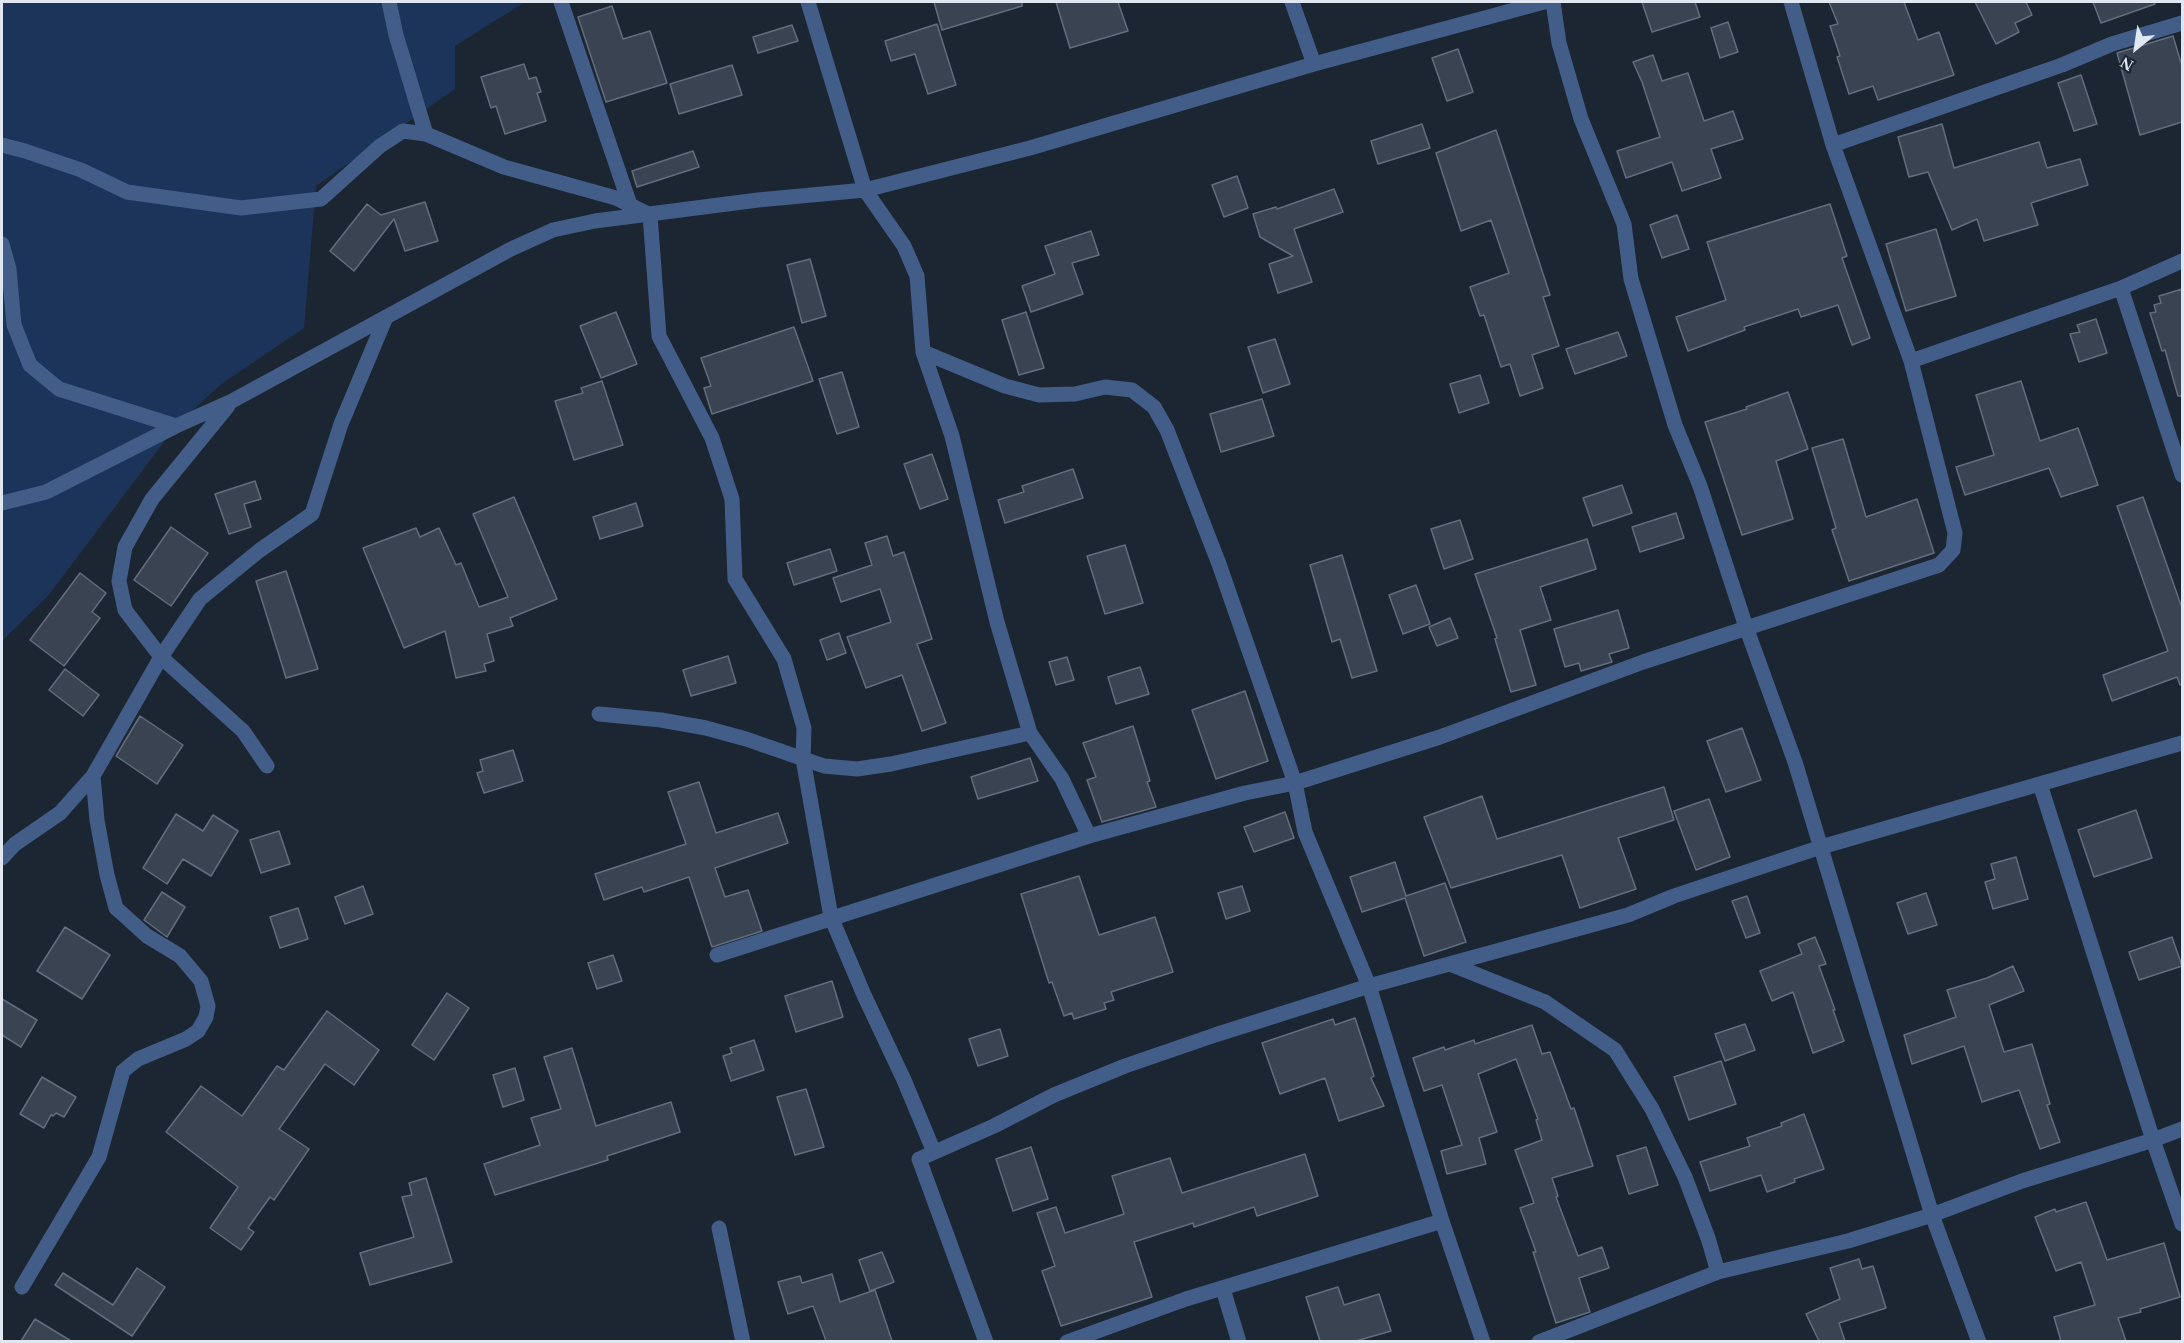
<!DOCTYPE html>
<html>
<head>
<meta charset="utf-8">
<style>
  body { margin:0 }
  #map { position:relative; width:2184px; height:1343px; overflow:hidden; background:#1c2532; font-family:Georgia,serif }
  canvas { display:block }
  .frame { position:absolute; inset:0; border:3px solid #e0e7f0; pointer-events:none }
  .north { position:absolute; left:2106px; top:18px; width:60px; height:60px; -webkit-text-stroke:4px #1c2532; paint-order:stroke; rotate:210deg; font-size:16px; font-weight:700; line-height:24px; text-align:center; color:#e0e7f0 }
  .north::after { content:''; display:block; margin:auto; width:21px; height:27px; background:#e0e7f0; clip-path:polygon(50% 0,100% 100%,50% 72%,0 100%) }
</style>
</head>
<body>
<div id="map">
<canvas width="2184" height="1343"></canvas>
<div class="frame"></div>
<div class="north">N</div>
</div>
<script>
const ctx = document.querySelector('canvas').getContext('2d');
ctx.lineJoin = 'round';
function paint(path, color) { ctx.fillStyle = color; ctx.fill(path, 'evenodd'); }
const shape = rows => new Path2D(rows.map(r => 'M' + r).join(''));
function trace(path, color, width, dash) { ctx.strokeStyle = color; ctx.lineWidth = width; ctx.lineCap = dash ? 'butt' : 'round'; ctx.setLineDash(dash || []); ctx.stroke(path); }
paint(shape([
  [2,2,525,2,455,46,455,89,316,186,304,328,220,385,176,426,48,596,2,641]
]), '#1c345a');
const building = shape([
  [934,2,1022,2,1022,6,942,30,934,2],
  [1056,2,1118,2,1128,31,1070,48,1056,2],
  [1642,2,1695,2,1700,17,1652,32,1642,2],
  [1829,2,1904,2,1918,40,1939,32,1954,75,1878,100,1873,86,1849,94,1837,57,1840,56,1830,26,1838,24,1829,2],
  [1975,2,2026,2,2032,15,2015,23,2019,32,1996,44,1975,2],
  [2093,2,2154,2,2155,4,2101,23,2093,2],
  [612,6,623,39,650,31,667,83,606,102,578,17,612,6],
  [1728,22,1738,52,1720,58,1711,28,1728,22],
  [937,24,956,85,928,94,915,54,891,61,885,41,937,24],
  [792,25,798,41,758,53,753,37,792,25],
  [2173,36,2182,66,2182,122,2140,135,2117,53,2173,36],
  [1458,49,1473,92,1447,101,1432,58,1458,49],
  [1653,55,1662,81,1688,73,1704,121,1733,111,1743,139,1711,149,1721,178,1682,191,1672,162,1626,178,1617,151,1660,137,1642,82,1633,62,1653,55],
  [524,64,529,79,536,77,541,92,537,93,546,121,505,134,496,106,491,108,481,77,524,64],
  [732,65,742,95,679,114,670,84,732,65],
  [2081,75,2097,124,2074,131,2058,83,2081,75],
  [1422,124,1430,148,1378,164,1371,141,1422,124],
  [1942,124,1954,168,2039,142,2047,168,2080,159,2088,185,2031,203,2038,225,1984,241,1977,219,1952,230,1928,172,1909,177,1898,137,1942,124],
  [1496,130,1550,295,1543,297,1559,346,1532,355,1543,388,1520,396,1510,364,1501,367,1484,315,1480,316,1470,287,1509,273,1491,220,1461,231,1436,153,1496,130],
  [693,151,699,167,637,187,632,171,693,151],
  [1237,176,1248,208,1224,217,1212,185,1237,176],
  [1334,189,1343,212,1294,229,1312,282,1278,293,1269,264,1293,256,1260,237,1253,214,1276,207,1277,209,1334,189],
  [425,202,438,241,405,251,394,219,354,271,330,251,367,204,381,215,425,202],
  [1830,204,1847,256,1842,258,1870,338,1852,345,1838,305,1801,317,1798,309,1744,327,1745,330,1688,351,1676,317,1726,300,1707,242,1830,204],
  [1677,215,1689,249,1662,258,1650,225,1677,215],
  [1936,229,1956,296,1906,311,1886,244,1936,229],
  [1091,231,1099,255,1072,263,1083,294,1031,312,1022,286,1055,274,1045,246,1091,231],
  [810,259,826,316,802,323,787,265,810,259],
  [2182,289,2182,396,2178,396,2165,350,2162,351,2150,313,2156,312,2154,305,2161,303,2159,296,2182,289],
  [616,312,637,364,601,378,580,326,616,312],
  [1026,312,1044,368,1019,375,1002,320,1026,312],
  [2096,319,2107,353,2079,362,2070,334,2080,332,2077,325,2096,319],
  [794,327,813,381,712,414,704,388,711,386,701,358,794,327],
  [1618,332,1627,356,1575,374,1566,349,1618,332],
  [1275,339,1290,384,1263,393,1248,347,1275,339],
  [842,372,859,427,837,434,819,379,842,372],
  [1480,375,1489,403,1459,413,1450,384,1480,375],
  [602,381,623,445,574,460,555,401,583,393,581,388,602,381],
  [2021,381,2040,441,2078,428,2098,485,2061,497,2049,468,1965,495,1956,467,1994,455,1976,395,2021,381],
  [1788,392,1808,449,1776,461,1793,519,1742,535,1705,422,1747,409,1746,407,1788,392],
  [1262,399,1274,436,1221,452,1210,414,1262,399],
  [1843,439,1866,517,1917,499,1934,553,1849,581,1832,530,1836,528,1812,448,1843,439],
  [932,454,948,499,920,509,904,464,932,454],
  [1073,469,1083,498,1005,523,998,500,1024,492,1022,486,1073,469],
  [255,481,261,499,244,504,251,527,229,534,215,494,255,481],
  [1622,485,1632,513,1593,526,1583,498,1622,485],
  [514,497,557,599,510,618,513,626,487,634,494,661,484,664,486,671,456,678,445,631,404,648,363,548,416,528,420,537,439,528,456,565,461,563,479,607,508,597,473,514,514,497],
  [2143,497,2182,608,2182,684,2180,685,2177,677,2112,701,2103,675,2168,651,2117,506,2143,497],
  [636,503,643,526,600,539,593,517,636,503],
  [1676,513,1684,538,1640,552,1632,527,1676,513],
  [1460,520,1473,559,1444,569,1431,529,1460,520],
  [171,527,208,553,171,606,134,580,171,527],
  [887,536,893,556,904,552,932,639,917,644,946,723,922,731,902,675,866,688,847,637,891,622,880,589,841,602,833,578,872,565,865,543,887,536],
  [1587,539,1596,569,1540,587,1551,620,1520,630,1536,685,1511,692,1495,639,1497,638,1475,574,1587,539],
  [1125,545,1143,603,1105,614,1087,556,1125,545],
  [830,549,837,571,794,585,787,563,830,549],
  [1342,555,1377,671,1352,678,1340,639,1332,642,1310,565,1342,555],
  [286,571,318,669,286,678,256,581,286,571],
  [80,573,106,593,92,612,100,618,64,666,30,640,80,573],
  [1416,585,1430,624,1403,634,1389,595,1416,585],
  [1618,610,1629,648,1609,654,1612,662,1581,671,1579,663,1565,667,1554,629,1618,610],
  [1450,618,1458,638,1437,646,1429,627,1450,618],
  [839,633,846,653,827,660,820,640,839,633],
  [728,656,736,683,691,696,683,670,728,656],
  [1067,657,1074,680,1056,685,1049,662,1067,657],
  [1140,667,1149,694,1116,704,1108,677,1140,667],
  [65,669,99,695,83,716,49,690,65,669],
  [1245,691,1268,761,1216,779,1192,710,1245,691],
  [140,716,183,745,157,784,116,756,140,716],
  [1133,726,1150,781,1147,782,1156,807,1102,822,1087,780,1096,777,1083,743,1133,726],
  [1742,728,1761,780,1726,792,1707,741,1742,728],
  [513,750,523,781,484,793,477,773,483,771,480,760,513,750],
  [1030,758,1038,781,978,799,971,777,1030,758],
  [699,782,716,833,778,813,788,843,715,868,725,897,748,890,762,931,712,947,689,877,644,892,642,887,604,900,595,874,686,844,668,792,699,782],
  [1664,787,1674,820,1618,838,1636,889,1580,908,1562,855,1451,888,1424,817,1482,796,1497,839,1664,787],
  [1709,799,1730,857,1696,870,1674,811,1709,799],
  [2136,810,2152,858,2094,877,2078,830,2136,810],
  [1285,812,1294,838,1254,852,1244,827,1285,812],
  [176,814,203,831,213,815,238,831,211,876,183,859,167,884,143,868,176,814],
  [279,831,290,864,261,873,250,840,279,831],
  [2016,857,2028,899,1993,909,1985,882,1995,879,1991,864,2016,857],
  [1395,862,1406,896,1445,883,1466,942,1424,956,1405,898,1362,912,1350,877,1395,862],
  [1079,876,1099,935,1155,917,1173,972,1111,992,1114,1000,1104,1003,1106,1009,1074,1019,1072,1013,1064,1016,1052,982,1049,983,1021,894,1079,876],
  [363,886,373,914,345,924,335,897,363,886],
  [1242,886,1250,911,1226,919,1218,893,1242,886],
  [162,892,185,907,167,937,144,920,162,892],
  [1926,893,1937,925,1908,934,1897,903,1926,893],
  [1747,896,1760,933,1746,938,1732,901,1747,896],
  [298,908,308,939,280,948,270,917,298,908],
  [65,927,110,955,82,999,37,971,65,927],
  [1815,937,1826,964,1819,966,1835,1010,1833,1010,1844,1041,1813,1053,1793,992,1772,1001,1760,971,1802,954,1798,944,1815,937],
  [2172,937,2182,966,2139,980,2129,952,2172,937],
  [613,955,622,981,597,989,588,963,613,955],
  [2013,966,2024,991,1989,1005,2004,1052,2032,1044,2050,1104,2047,1105,2060,1142,2040,1149,2019,1090,1982,1102,1964,1046,1912,1064,1904,1035,1956,1017,1947,990,1987,978,2013,966],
  [832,981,843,1017,796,1032,785,996,832,981],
  [447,993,469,1008,434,1060,412,1045,447,993],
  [2,999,37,1020,21,1047,2,1035,2,999],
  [327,1011,379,1050,354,1085,325,1064,279,1129,309,1149,274,1200,270,1197,248,1228,254,1232,241,1250,210,1228,238,1187,166,1132,201,1086,242,1116,277,1066,284,1070,327,1011],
  [1355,1018,1374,1076,1371,1078,1384,1106,1339,1121,1325,1078,1280,1094,1262,1043,1333,1019,1335,1025,1355,1018],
  [1745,1024,1755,1050,1725,1061,1715,1034,1745,1024],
  [1532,1025,1542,1054,1550,1052,1571,1109,1574,1108,1593,1166,1552,1178,1558,1196,1556,1197,1578,1256,1602,1247,1609,1268,1579,1278,1590,1312,1556,1323,1533,1252,1536,1252,1520,1208,1534,1203,1515,1150,1542,1140,1536,1120,1538,1119,1516,1059,1478,1074,1497,1132,1479,1138,1486,1164,1447,1174,1441,1151,1462,1145,1442,1085,1424,1091,1413,1058,1444,1047,1445,1050,1474,1040,1475,1044,1532,1025],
  [1000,1029,1008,1056,978,1066,969,1039,1000,1029],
  [754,1040,764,1070,731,1081,723,1056,732,1053,730,1048,754,1040],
  [572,1048,596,1126,671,1102,680,1132,607,1156,608,1160,495,1195,484,1164,540,1145,531,1118,561,1109,544,1057,572,1048],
  [1721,1061,1736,1104,1689,1120,1674,1077,1721,1061],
  [515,1068,524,1100,503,1107,493,1075,515,1068],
  [42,1077,76,1097,64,1117,56,1113,53,1116,51,1115,44,1128,20,1114,42,1077],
  [806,1089,824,1147,795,1155,777,1097,806,1089],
  [1804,1114,1824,1169,1794,1179,1795,1182,1767,1192,1761,1175,1710,1191,1700,1162,1750,1146,1747,1138,1782,1126,1781,1123,1804,1114],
  [1031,1147,1048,1199,1013,1211,996,1159,1031,1147],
  [1646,1147,1658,1185,1629,1194,1617,1156,1646,1147],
  [1305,1154,1318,1196,1257,1216,1254,1207,1194,1227,1193,1223,1134,1242,1152,1297,1061,1326,1042,1271,1055,1266,1037,1213,1056,1207,1065,1233,1124,1214,1112,1176,1170,1158,1182,1193,1305,1154],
  [426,1178,452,1262,370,1285,360,1253,414,1237,402,1197,412,1195,409,1183,426,1178],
  [2086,1202,2107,1260,2164,1243,2180,1297,2140,1309,2141,1312,2118,1318,2126,1341,2061,1341,2054,1317,2095,1305,2081,1262,2056,1271,2035,1217,2055,1209,2056,1212,2086,1202],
  [882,1252,894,1282,870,1291,859,1260,882,1252],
  [1859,1259,1862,1269,1873,1266,1886,1308,1839,1323,1845,1341,1819,1341,1806,1314,1840,1299,1830,1268,1859,1259],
  [137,1268,165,1287,132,1336,55,1285,63,1273,113,1305,137,1268],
  [832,1274,840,1302,875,1290,892,1341,826,1341,813,1306,788,1314,778,1282,800,1276,802,1283,832,1274],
  [1338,1287,1344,1305,1379,1294,1391,1331,1356,1341,1320,1341,1306,1297,1338,1287],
  [35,1319,71,1341,21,1341,35,1319]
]);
paint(building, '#394352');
trace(building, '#626d7e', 1.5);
trace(shape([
  [389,2,396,35,426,134],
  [561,2,630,205],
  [808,2,865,190,904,246,917,276,923,352,952,436,997,622,1030,733,1062,779,1089,836],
  [1292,2,1314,64],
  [1553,2,1559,43,1581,119,1624,224,1631,279,1675,425,1700,486,1746,627,1795,762,1932,1215,1979,1342],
  [2,145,25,151,81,170,127,192,241,208,321,199,380,146,403,131,426,134,504,167,616,198,650,215,659,336,712,438,732,499,735,579,784,659,804,728,803,759,831,917,864,995,904,1080,934,1152],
  [1833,145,2062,65,2112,44,2182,23],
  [2,244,9,269,14,325,30,365,59,389,176,426],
  [2121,288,2182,475],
  [923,352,1005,386,1039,395,1075,394,1105,387,1132,390,1154,407,1167,430,1219,564,1295,783,1305,832,1369,986,1442,1221],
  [1911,361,2121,288,2182,261],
  [228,406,152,499,125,547,119,581,125,610,161,657,243,731,267,766],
  [2,503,46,492,176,426,232,401,511,249,553,230,595,221,758,200,865,190,1030,148,1314,64,1544,2],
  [599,714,661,720,706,728,746,739,824,766,857,769,891,764,1030,733],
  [2040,784,2153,1140,2182,1224],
  [2,858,15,844,60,813,93,776,161,657,200,599,260,550,312,514,341,424,386,317],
  [717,955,1089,836,1245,793,1295,783,1440,737,1643,662,1939,565,1953,550,1955,533,1911,361,1833,145,1791,2],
  [1450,964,1545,1002,1615,1050,1652,1109,1685,1177,1708,1238,1718,1272],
  [719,1228,743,1342],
  [22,1287,99,1157,123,1071,138,1059,186,1039,198,1031,206,1017,208,1006,201,981,180,956,147,936,116,908,107,875,97,820,93,776],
  [1223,1289,1239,1342],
  [986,1342,919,1159,994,1126,1054,1095,1125,1066,1215,1035,1369,986,1628,915,1674,896,1821,847,2182,743],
  [1067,1342,1186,1299,1442,1221,1483,1342],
  [1539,1342,1718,1272,1848,1241,1932,1215,2022,1181,2153,1140,2182,1129]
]), '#425e88', 15);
</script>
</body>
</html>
